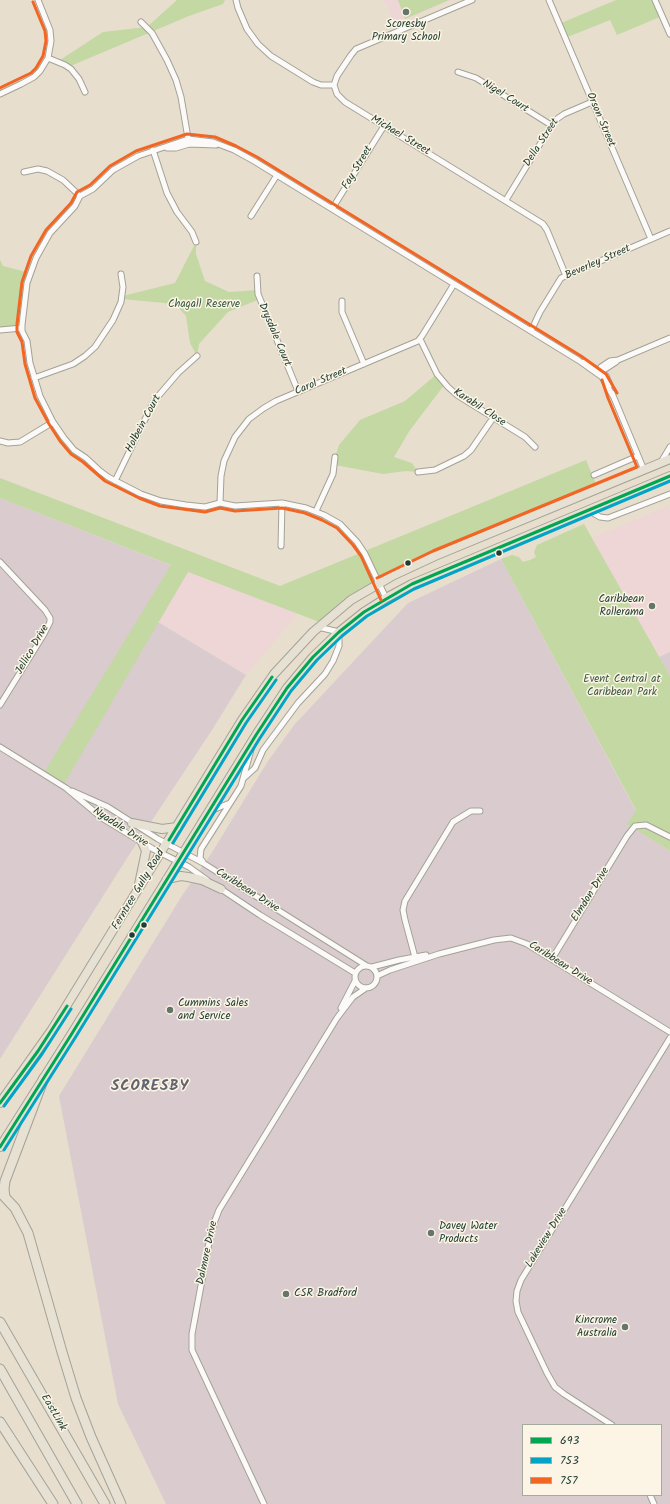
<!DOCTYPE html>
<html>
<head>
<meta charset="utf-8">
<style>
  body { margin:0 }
  #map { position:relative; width:670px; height:1504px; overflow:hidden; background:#e7decd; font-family:Kalam,sans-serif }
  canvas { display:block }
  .legend { position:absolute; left:522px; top:1424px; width:140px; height:72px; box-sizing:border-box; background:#fcf5e5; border:1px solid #a4ab9e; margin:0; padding:5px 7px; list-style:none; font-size:12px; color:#1f3d34 }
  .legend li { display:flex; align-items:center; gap:8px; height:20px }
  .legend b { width:20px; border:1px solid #a4ab9e }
</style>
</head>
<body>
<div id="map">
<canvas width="670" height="1504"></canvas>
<ul class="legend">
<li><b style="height:5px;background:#00a651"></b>693</li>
<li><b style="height:5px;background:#02a4c6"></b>753</li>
<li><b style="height:5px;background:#f26522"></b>757</li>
</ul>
</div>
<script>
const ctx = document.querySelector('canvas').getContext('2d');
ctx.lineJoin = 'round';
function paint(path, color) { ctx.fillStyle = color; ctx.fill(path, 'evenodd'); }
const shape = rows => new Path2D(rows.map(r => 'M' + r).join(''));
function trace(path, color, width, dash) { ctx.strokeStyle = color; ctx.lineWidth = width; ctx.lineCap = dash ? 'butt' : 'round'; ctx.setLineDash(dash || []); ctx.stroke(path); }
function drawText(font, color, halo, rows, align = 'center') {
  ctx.font = font + ' Kalam,sans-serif'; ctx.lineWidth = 3; ctx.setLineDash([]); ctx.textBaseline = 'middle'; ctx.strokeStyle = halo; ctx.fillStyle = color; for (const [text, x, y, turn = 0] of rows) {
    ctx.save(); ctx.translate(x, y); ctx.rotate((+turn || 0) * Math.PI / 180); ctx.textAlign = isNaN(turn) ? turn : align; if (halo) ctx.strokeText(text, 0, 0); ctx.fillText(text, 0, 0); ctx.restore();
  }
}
paint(shape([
  [384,0,452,0,395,24],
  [668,506,670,511,670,652,659,657,591,538],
  [188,572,298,614,246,675,158,622]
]), '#eed6d6');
paint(shape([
  [0,498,188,572,158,622,246,675,212,730,129,855,0,1059],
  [501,559,636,811,628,824,670,851,670,1504,166,1504,118,1404,59,1096,183,894,211,854,268,761,295,724,408,603],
  [523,1425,661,1425,661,1495,523,1495],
  [670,652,670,676,659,657]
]), '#daccce');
paint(shape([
  [177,0,225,0,223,4,189,16,68,67,57,62,103,32,147,27],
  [398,0,449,0,405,19],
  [616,0,655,0,662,16,617,35,610,20,565,38,559,24],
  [196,242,196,254,205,281,229,292,257,290,260,299,228,312,199,344,197,356,190,343,186,316,175,304,122,299,123,296,175,283],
  [0,260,3,266,30,273,22,328,0,330],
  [437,374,445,384,410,430,394,457,412,463,418,472,406,471,383,474,335,465,335,457,339,445,360,420,405,401],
  [586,460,598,489,394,575,322,623,188,572,63,786,43,774,171,565,0,498,0,478,280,586],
  [584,524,670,676,670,851,627,824,636,810,501,559,512,555,519,557,523,562,530,560,536,557,534,552,537,545]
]), '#c3d8a3');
const street = shape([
  [236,0,238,8,247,29,258,44,271,56,313,82,321,85,334,85,337,94,345,102,543,224,547,230,566,276],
  [549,0,651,239],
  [655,0,670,34],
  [141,22,152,33,167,60,176,80,181,97,189,144],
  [48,58,65,65,71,69,79,79,85,92],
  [458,72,476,78,551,125],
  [334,85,337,76,351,55,356,49,472,0],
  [0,94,21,84,34,77,40,71,48,58,51,41,50,30,38,0],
  [167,148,176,148,189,144,216,145],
  [153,150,167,193,177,212,192,232,196,242],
  [24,172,38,169,47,171,63,180,80,196],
  [506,200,554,121,564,114,592,102],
  [332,209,384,126],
  [251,216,277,175],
  [257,276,258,294,298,391],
  [342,301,342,312,364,364],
  [0,330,22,328],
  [531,331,540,312,561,278,670,231],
  [420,339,437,374,448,387,457,395,525,437,535,447],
  [584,362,603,373,606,376,610,385],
  [598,372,601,367,610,361,618,360,670,338],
  [599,373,616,362],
  [34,378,73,364,85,356,95,347,113,320,121,302,123,287,121,274],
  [612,393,644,470],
  [0,441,8,443,20,442,53,422],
  [661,462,670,447],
  [418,472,435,470,464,456,471,450,493,418],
  [594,475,638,456],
  [115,481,154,401,178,373,197,356],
  [220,503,221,476,224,461,235,437,249,419,264,408,276,401,418,341,422,336,454,284],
  [588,510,600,517,608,518,670,494],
  [316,511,333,474,335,457],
  [281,546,282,503],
  [0,562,45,610,50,618,50,622,44,634,0,705],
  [386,598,365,554,357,542,340,524,324,515,306,508,282,503,235,506,220,503,205,507,186,505,161,501,141,494,108,477,100,471,86,458,74,450,64,438,53,422,40,396,30,363,27,341,22,331,22,325,27,283,36,258,50,233,75,206,80,196,93,189,113,170,138,156,188,139,213,142,234,150,254,161,578,360,602,377,613,396],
  [0,747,66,788,102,818,153,849,189,867,207,880],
  [244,778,255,768,263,750,298,703,325,674,333,661,339,646,339,632,318,627],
  [72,791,108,807,158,839,203,863,367,966],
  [210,811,230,803],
  [203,862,200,858,201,849,241,786,252,746],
  [218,887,260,915,355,973],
  [552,959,627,836,635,826,646,825,670,837],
  [416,961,405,920,403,910,405,901,453,822,471,811,480,811],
  '355 977a11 11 0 1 1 22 0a11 11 0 1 1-22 0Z',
  [372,967,399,960,426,955],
  [377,976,390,970,439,954,494,940,511,938,527,944,670,1032],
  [341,1008,355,981],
  [612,1425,564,1394,555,1387,547,1373,518,1312,516,1301,517,1291,521,1280,670,1038],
  [650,1495,654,1504],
  [264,1504,192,1350,192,1334,210,1237,214,1223,219,1210,337,1018,353,997,366,988]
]);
const primary = shape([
  [132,823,162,829,177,827],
  [167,879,181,876,188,877,202,880,221,889],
  [139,884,146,851,142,842],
  [0,1103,51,1031,242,720,274,674,313,632,351,600,394,575,435,556,670,459],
  [0,1147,71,1035,256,735,287,688,313,657,339,632,364,612,386,598,412,584,670,476]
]);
const highway = shape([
  [0,1192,15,1208,28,1233,62,1352,76,1398,91,1437,121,1504],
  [5,1197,4,1189,5,1181,44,1078],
  [0,1322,105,1504],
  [0,1369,77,1504],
  [0,1422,53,1504]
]);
trace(street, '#a3a297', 7);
trace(primary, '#a3a297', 10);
trace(highway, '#a3a297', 11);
trace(street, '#fbfaf8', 5);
trace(primary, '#e7e1d4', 8);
trace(highway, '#e7e1d4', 9);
trace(shape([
  [169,840,242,720,272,677],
  [0,1103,38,1051,67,1006],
  [0,1147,71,1035,256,735,287,688,313,657,339,632,364,612,412,584,670,476]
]), '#00a651', 3);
trace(shape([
  [173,843,246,723,276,680],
  [4,1106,42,1054,71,1009],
  [4,1150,75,1038,260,738,291,691,317,660,342,636,367,616,414,589,670,481]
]), '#02a4c6', 3);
trace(shape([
  [0,88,31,73,36,68,43,56,46,41,45,31,33,2],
  [377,578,433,551,637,467,608,398,602,380],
  [381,600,361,556,353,545,337,528,322,520,305,513,282,508,235,511,220,508,205,512,160,506,139,498,105,481,83,462,71,454,60,441,49,424,35,398,25,364,22,342,17,332,17,324,22,282,31,256,46,230,71,203,77,192,90,185,110,166,136,151,187,134,215,137,236,146,257,157,581,356,606,374,617,393]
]), '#f26522', 3);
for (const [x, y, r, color] of [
  [406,12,4,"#65756a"],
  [499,553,3.5,"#1f3d34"],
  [408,563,3.5,"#1f3d34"],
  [652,606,4,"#65756a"],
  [144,925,3.5,"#1f3d34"],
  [132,935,3.5,"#1f3d34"],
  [170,1010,4,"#65756a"],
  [431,1233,4,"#65756a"],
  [286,1294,4,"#65756a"],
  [625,1327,4,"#65756a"]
]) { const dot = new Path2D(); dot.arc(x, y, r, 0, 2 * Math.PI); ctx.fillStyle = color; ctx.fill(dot); trace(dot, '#fcf5e5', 1.5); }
drawText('11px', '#1f3d34', '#fcf5e5', [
  ["Scoresby",406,25,"center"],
  ["Primary School",406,38,"center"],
  ["Caribbean",644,600,"right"],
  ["Rollerama",644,613,"right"],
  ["Cummins Sales",178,1004],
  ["and Service",178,1017],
  ["Davey Water",439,1227],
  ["Products",439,1240],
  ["CSR Bradford",294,1294],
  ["Kincrome",617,1321,"right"],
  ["Australia",617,1334,"right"]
], 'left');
drawText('11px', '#1f3d34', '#fcf5e5', [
  ["Nigel Court",505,97,32],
  ["Orson Street",600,120,67],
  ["Michael Street",400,136,31],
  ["Della Street",542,143,-57],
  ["Fay Street",358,168,-59],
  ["Beverley Street",598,263,-24],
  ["Drysdale Court",274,335,67],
  ["Carol Street",321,382,-23],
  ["Karabil Close",479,408,33],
  ["Holbein Court",144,424,-62],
  ["Jellico Drive",33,650,-60],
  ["Nyadale Drive",120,828,33],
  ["Ferntree Gully Road",139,890,-59],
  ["Caribbean Drive",247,891,32],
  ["Elmdon Drive",591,895,-58],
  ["Caribbean Drive",560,964,32],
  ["Lakeview Drive",547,1238,-58],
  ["Dalmore Drive",208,1253,-78],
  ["EastLink",53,1413,60]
]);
drawText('11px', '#3a5b43', '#fcf5e5', [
  ["Chagall Reserve",204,305],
  ["Event Central at",622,680],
  ["Caribbean Park",622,693]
]);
ctx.letterSpacing = '1px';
drawText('bold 15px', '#62646e', '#fcf5e5', [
  ["SCORESBY",150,1087]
]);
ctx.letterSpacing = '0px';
</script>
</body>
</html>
